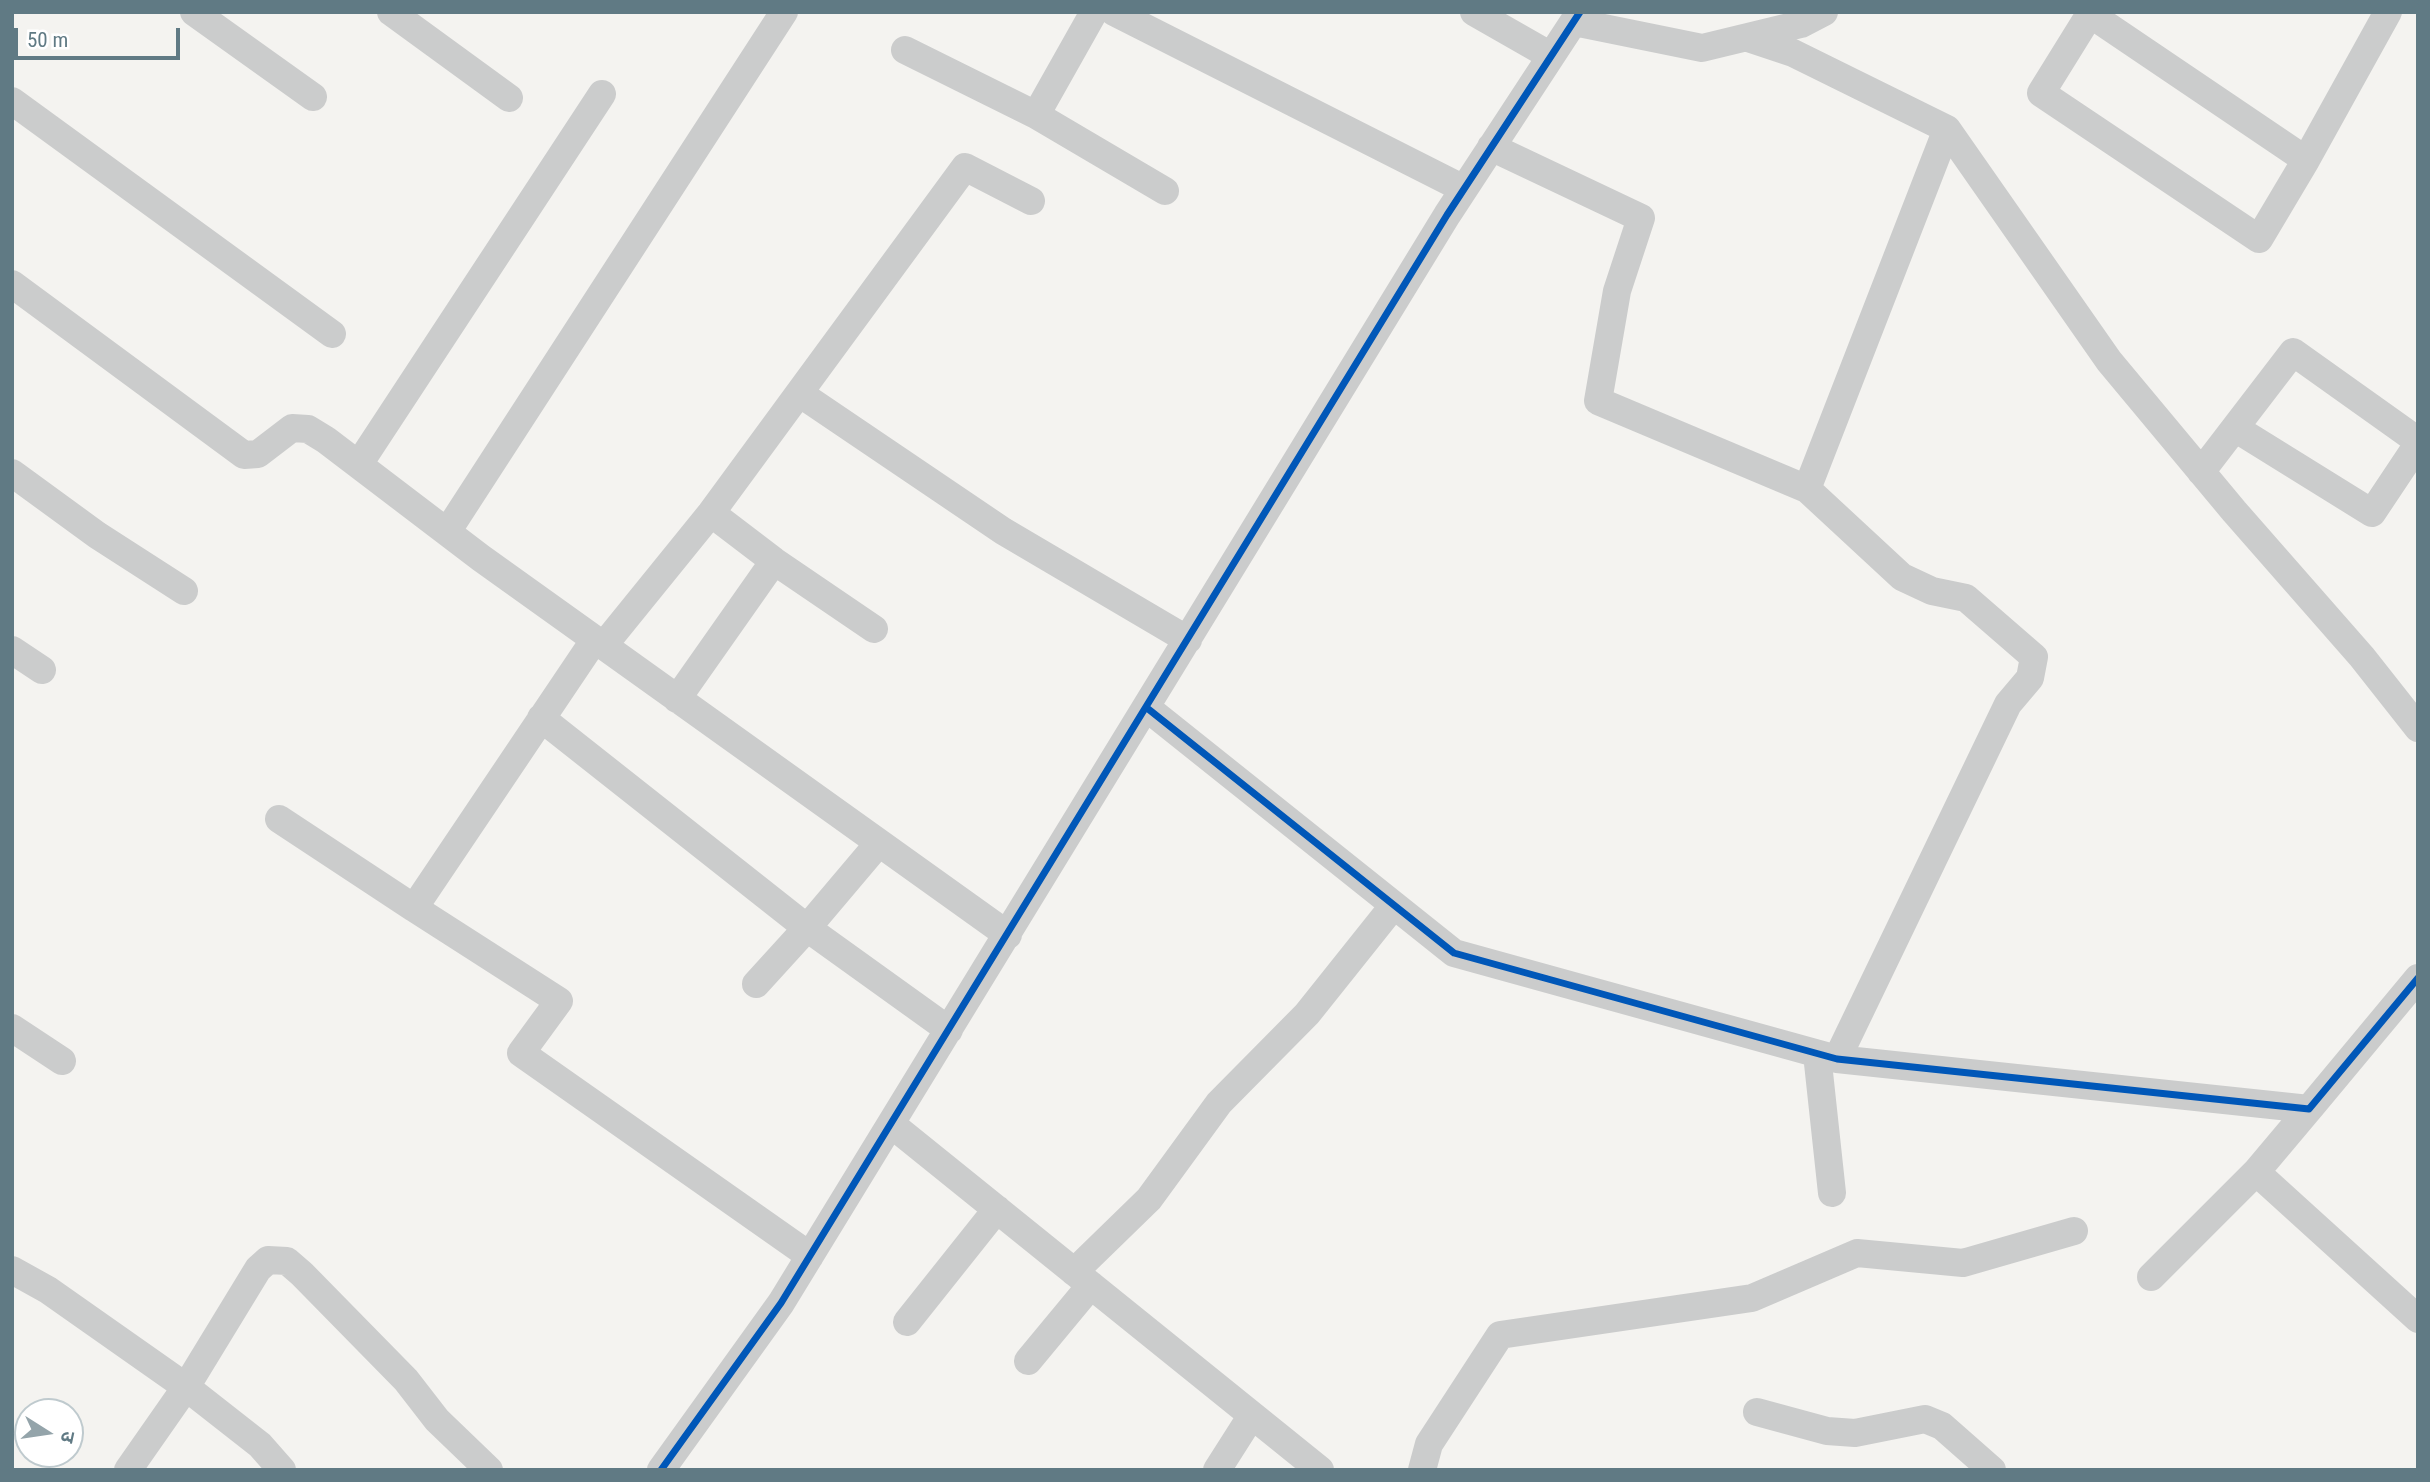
<!DOCTYPE html>
<html>
<head>
<meta charset="utf-8">
<style>
  body { margin:0 }
  #map { position:relative; width:2430px; height:1482px; overflow:hidden; background:#f4f3f0; font-family:"Roboto Condensed","Noto Sans Devanagari",sans-serif }
  canvas { display:block }
  .frame { position:absolute; inset:0; border:14px solid #607a84; pointer-events:none }
  .north { position:absolute; left:14px; top:1398px; width:70px; height:70px; box-sizing:border-box; background:#fff; border:2px solid #bfcace; border-radius:50%; rotate:102deg; font-size:19px; font-weight:700; line-height:28px; text-align:center; color:#607a84 }
  .north::after { content:''; display:block; margin:auto; width:24px; height:32px; background:#94a4aa; clip-path:polygon(50% 0,100% 100%,50% 72%,0 100%) }
  .scale { position:absolute; left:14px; top:28px; width:166px; height:32px; box-sizing:border-box; border:4px solid #607a84; border-top:0; padding-left:9px; font-size:21px; line-height:24px; white-space:nowrap; color:#607a84; -webkit-text-stroke:5px #fff; paint-order:stroke }
</style>
</head>
<body>
<div id="map">
<canvas width="2430" height="1482"></canvas>
<div class="frame"></div>
<div class="north">उ</div>
<div class="scale">50 m</div>
</div>
<script>
const ctx = document.querySelector('canvas').getContext('2d');
ctx.lineJoin = 'round';
const shape = rows => new Path2D(rows.map(r => 'M' + r).join(''));
function trace(path, color, width, dash) { ctx.strokeStyle = color; ctx.lineWidth = width; ctx.lineCap = dash ? 'butt' : 'round'; ctx.setLineDash(dash || []); ctx.stroke(path); }
trace(shape([
  [194,12,313,97],
  [391,12,509,98],
  [1094,12,1036,115,1165,191],
  [1114,12,1464,189],
  [1474,12,1551,56],
  [1574,22,1702,48,1801,24,1824,12],
  [1751,39,1793,53,1947,129,2109,361,2234,511,2362,657,2418,728],
  [905,50,1036,115],
  [12,101,332,334],
  [1491,147,1641,218,1617,291,1598,401,1807,489],
  [2306,160,2090,14,2041,93,2259,239,2306,160,2388,12],
  [12,284,244,455,258,454,292,428,308,429,326,440,481,558,1008,935],
  [799,393,1003,531,1188,640],
  [2235,428,2372,513,2418,444],
  [359,464,602,94],
  [2201,472,2293,352,2418,441],
  [12,473,97,535,184,591],
  [711,513,774,561,874,629],
  [447,532,784,12],
  [604,645,711,513,965,167,1031,201],
  [12,650,42,670],
  [677,699,774,561],
  [1147,708,1454,953,1837,1059,2309,1109,2418,978],
  [541,718,807,928,878,844],
  [279,819,414,908,595,639],
  [414,908,559,1001,521,1053,810,1256],
  [756,984,807,928,949,1030],
  [12,1028,62,1061],
  [1817,1054,1832,1193],
  [1837,1059,2008,704,2030,678,2034,657,1966,598,1932,591,1902,577,1807,489,1947,129],
  [891,1124,1320,1470],
  [2256,1172,2418,1319],
  [12,1270,48,1290,186,1387,260,1445,282,1470],
  [1074,1272,1149,1199,1219,1103,1307,1014,1394,905],
  [2151,1277,2256,1172,2309,1109],
  [907,1322,997,1209],
  [1028,1361,1091,1285],
  [1757,1412,1827,1431,1855,1433,1925,1419,1942,1426,1992,1470],
  [128,1470,186,1387,258,1269,268,1260,287,1261,302,1274,406,1380,437,1420,489,1470],
  [661,1470,781,1303,1447,215,1580,12],
  [1217,1470,1252,1415],
  [1422,1470,1429,1444,1500,1335,1752,1298,1857,1253,1963,1263,2074,1231]
]), '#cbcccc', 28);
trace(shape([
  [1147,708,1454,953,1837,1059,2309,1109,2418,978],
  [661,1470,781,1303,1447,215,1580,12]
]), '#0057b8', 7);
</script>
</body>
</html>
